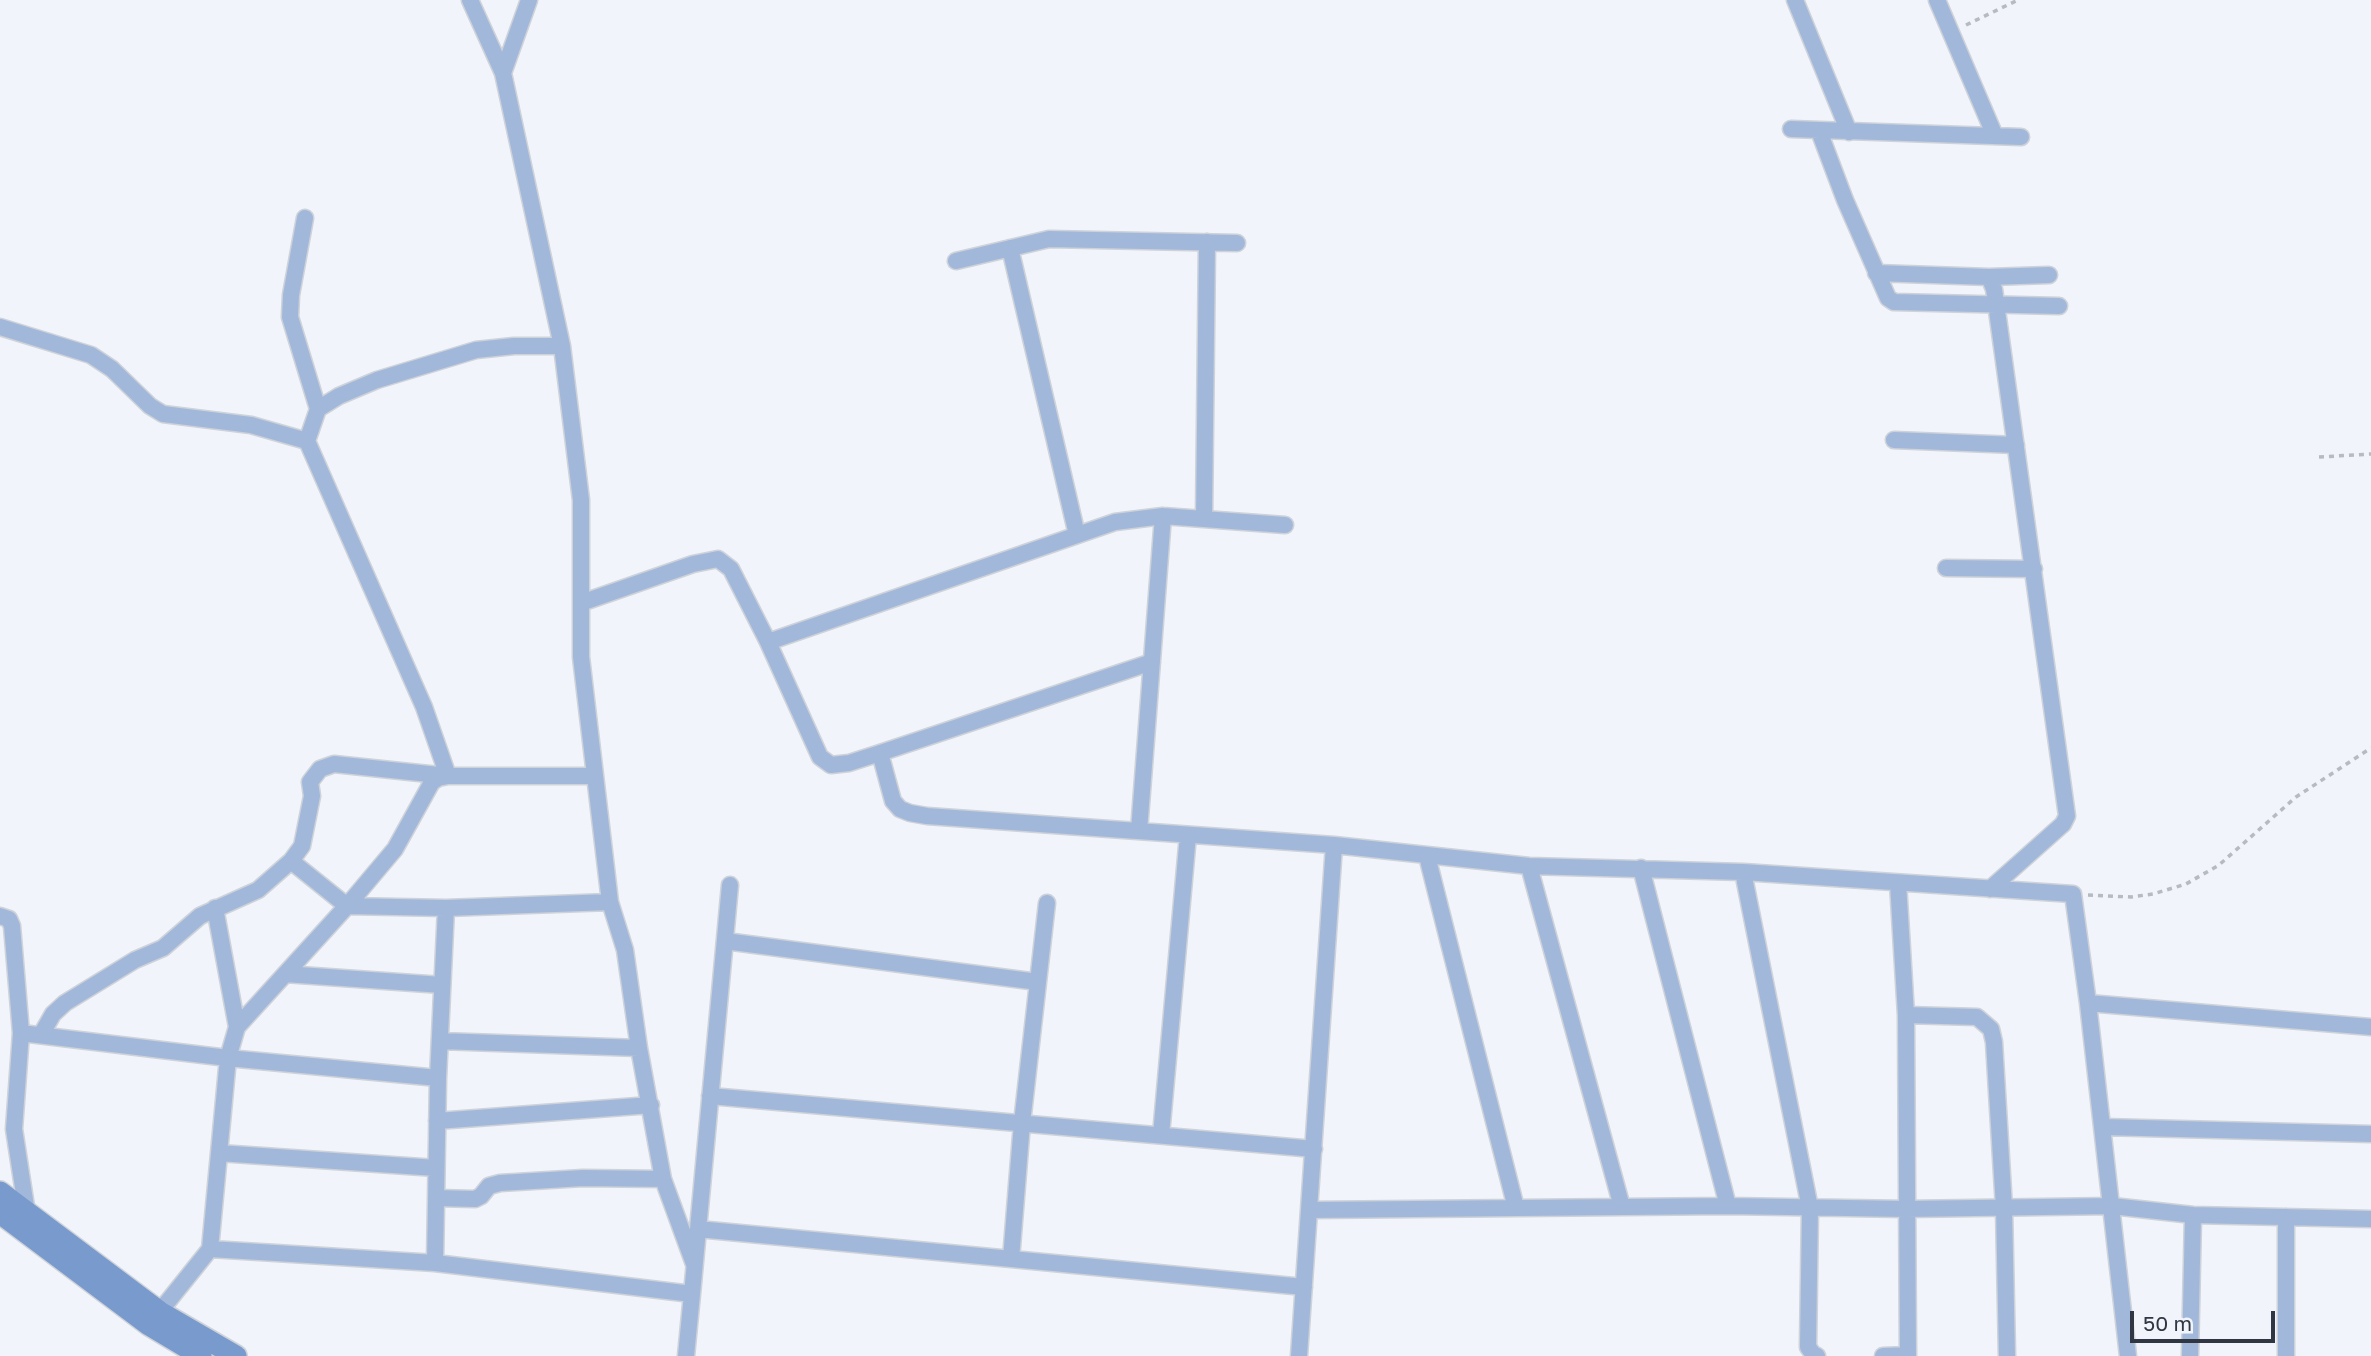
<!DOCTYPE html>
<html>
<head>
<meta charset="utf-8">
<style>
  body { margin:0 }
  #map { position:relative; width:2371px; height:1356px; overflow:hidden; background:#f1f4fa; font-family:"Golos Text",sans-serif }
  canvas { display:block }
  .scale { position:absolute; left:2130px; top:1311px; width:145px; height:32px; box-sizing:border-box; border:4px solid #303742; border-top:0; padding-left:9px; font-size:21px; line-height:24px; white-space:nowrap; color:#303742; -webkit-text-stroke:5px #f1f4fa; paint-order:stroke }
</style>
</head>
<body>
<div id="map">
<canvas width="2371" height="1356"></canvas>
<div class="scale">50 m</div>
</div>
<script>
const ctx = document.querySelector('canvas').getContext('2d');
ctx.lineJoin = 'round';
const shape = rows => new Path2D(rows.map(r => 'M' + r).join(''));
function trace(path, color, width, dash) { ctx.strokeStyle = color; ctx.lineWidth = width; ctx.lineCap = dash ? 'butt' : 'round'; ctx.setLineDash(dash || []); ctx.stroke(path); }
const minor = shape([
  [470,0,503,73,562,346,581,500,581,657,610,902,625,950,639,1048,663,1179,694,1264],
  [1795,0,1849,132],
  [1937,0,1995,136],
  [503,73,529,0],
  [1791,129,2021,137],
  [1819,131,1845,200,1888,298,1894,302,2059,306],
  [1010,248,1077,535],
  [956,261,1049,239,1237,243],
  [1876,273,1989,277,2049,275],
  [1989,277,1994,289,2067,816,2063,824,1990,889],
  [0,327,91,355,112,369,150,406,163,414,251,425,307,441],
  [318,409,339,396,377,380,476,350,514,346,562,346],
  [1894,440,2016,445],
  [1204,519,1207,242],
  [1946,568,2034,569],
  [581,603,693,564,718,559,731,569,768,642,820,757,831,765,849,763,880,753,1152,662],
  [768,642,1115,522,1163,516,1285,525],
  [880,753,893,801,900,809,910,813,927,816,1334,845,1529,866,1743,872,2073,894,2088,1003,2128,1356],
  [1139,831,1163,516],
  [1427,856,1516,1208],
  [291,861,347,906,395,849,432,782,438,778,448,776,593,776],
  [1529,866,1622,1207],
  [1641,868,1728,1206],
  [1743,872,1810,1208,1808,1347,1813,1354,1817,1356],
  [1898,883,1906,1015,1908,1356],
  [215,908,237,1027],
  [0,916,9,919,12,926,21,1033,14,1129,27,1213],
  [725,941,1038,982],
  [285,974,442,985],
  [2088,1003,2371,1027],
  [1906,1015,1977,1017,1991,1029,1994,1042,2004,1208,2007,1356],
  [21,1033,228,1058,438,1078],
  [41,1035,53,1014,65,1003,135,960,163,948,200,916,258,890,291,861,302,846,312,796,310,782,320,769,334,764,448,776,424,707,307,441,318,409,290,317,291,295,305,218],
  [440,1041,639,1048],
  [710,1096,1314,1149],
  [437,1121,651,1105],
  [2103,1127,2371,1134],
  [1161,1135,1188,835],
  [219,1153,436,1168],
  [436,1198,475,1199,481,1196,489,1186,500,1183,583,1178,663,1179],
  [1310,1210,1728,1206,1906,1209,2112,1206,2193,1215,2371,1219],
  [698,1229,1304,1287],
  [210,1249,228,1058,237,1027,347,906,446,908,610,902],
  [1011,1259,1022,1123,1047,903],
  [435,1263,438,1078,446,908],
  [692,1294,730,885],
  [153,1320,210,1249,276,1253,435,1263,692,1294,686,1356],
  [1299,1356,1334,845],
  [1883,1356,1908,1355],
  [2190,1356,2193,1215],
  [2286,1356,2286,1217]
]);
const secondary = shape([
  [0,1192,160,1312,236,1356],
  [0,1213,149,1325,201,1356]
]);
trace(minor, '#ced2d9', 19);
trace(secondary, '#ced2d9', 24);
trace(shape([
  [1966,25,2018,0],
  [2319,457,2371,454],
  [2088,895,2131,897,2153,894,2186,884,2219,865,2296,797,2371,748]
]), '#b6bac1', 3.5, [5, 5]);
trace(minor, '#a2b8db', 16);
trace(secondary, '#799acc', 21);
</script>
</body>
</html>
